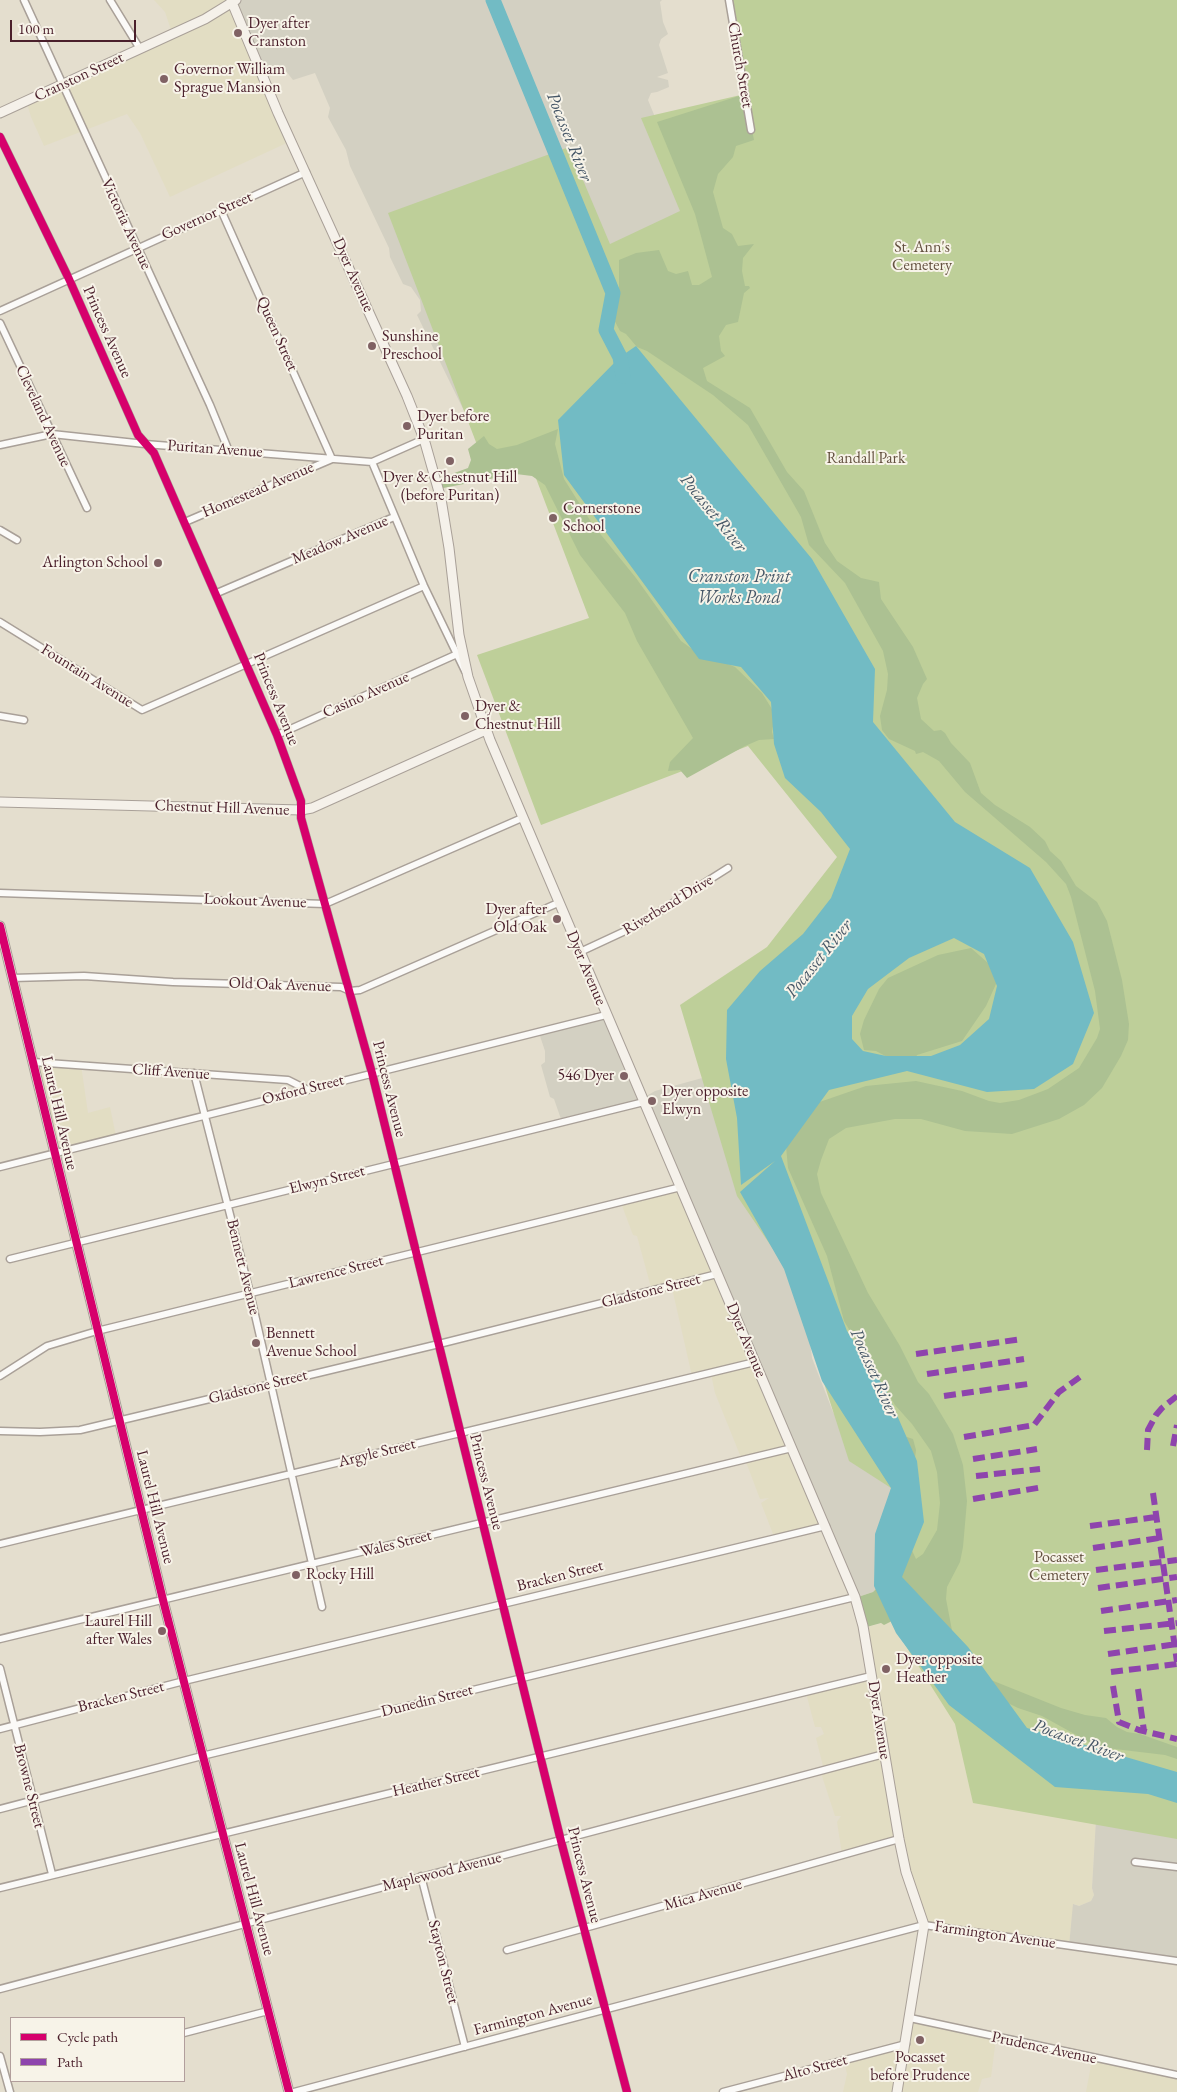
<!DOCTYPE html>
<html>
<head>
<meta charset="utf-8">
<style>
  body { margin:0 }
  #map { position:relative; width:1177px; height:2092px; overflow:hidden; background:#e4dece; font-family:"EB Garamond",serif }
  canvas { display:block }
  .legend { position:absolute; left:10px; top:2017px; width:175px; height:65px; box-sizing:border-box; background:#f7f3e8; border:1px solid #b29e9c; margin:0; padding:6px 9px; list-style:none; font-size:15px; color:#4a1f2b }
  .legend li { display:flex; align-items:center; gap:10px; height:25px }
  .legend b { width:25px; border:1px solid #b29e9c }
  .scale { position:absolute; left:10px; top:20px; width:126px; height:22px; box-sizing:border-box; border:2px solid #4a1f2b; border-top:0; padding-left:6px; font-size:15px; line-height:18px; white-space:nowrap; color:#4a1f2b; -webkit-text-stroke:4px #f7f3e8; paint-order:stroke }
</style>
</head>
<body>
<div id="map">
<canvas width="1177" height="2092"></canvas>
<ul class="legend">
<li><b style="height:6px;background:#d6006c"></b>Cycle path</li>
<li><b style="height:6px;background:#8e44ad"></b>Path</li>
</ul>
<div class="scale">100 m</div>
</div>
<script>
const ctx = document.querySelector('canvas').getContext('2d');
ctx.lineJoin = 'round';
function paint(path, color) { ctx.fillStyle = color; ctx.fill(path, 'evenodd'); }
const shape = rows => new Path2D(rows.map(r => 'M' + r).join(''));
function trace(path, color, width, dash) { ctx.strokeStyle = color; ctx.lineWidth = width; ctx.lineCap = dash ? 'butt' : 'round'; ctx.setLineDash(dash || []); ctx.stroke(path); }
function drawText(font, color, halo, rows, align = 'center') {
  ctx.font = font + ' "EB Garamond",serif'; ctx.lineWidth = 4; ctx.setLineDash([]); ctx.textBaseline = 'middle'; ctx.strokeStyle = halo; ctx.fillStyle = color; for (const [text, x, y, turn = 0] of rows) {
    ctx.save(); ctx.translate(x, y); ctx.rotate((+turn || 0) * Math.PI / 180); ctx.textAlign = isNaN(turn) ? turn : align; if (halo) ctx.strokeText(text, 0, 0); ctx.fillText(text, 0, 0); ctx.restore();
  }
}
paint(shape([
  [154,0,230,0,291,141,170,197,140,133,127,114,44,146,31,117,27,103,172,33,165,12],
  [38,1063,81,1065,88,1113,110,1107,116,1136,55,1150,34,1069],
  [680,1188,825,1524,775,1539,761,1503,769,1498,760,1499,746,1462,742,1460,715,1393,711,1374,692,1376,672,1288,652,1291,637,1236,633,1235,621,1203],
  [894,1620,900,1639,926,1674,1096,1819,1092,1888,1094,1895,1091,1901,1079,1906,1074,1904,1069,1946,924,1926,898,1840,842,1854,837,1822,841,1816,835,1816,821,1773,824,1770,816,1738,824,1734,821,1727,815,1727,806,1693,869,1677,863,1628],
  [910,2020,996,2039,991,2077,982,2079,978,2092,843,2092,847,2074,843,2056,905,2040],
  [1092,2060,1177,2076,1177,2092,1086,2092]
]), '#e2ddc3');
paint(shape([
  [237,0,662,0,660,2,663,22,668,34,661,39,659,45,668,73,657,77,668,80,669,87,657,92,651,93,648,100,695,214,467,417,417,315,421,311,420,300,411,287,403,284,390,257,389,248,350,166,346,150,328,117,330,108,315,73,293,80,282,66,262,73,233,3],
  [605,1016,643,1098,655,1091,724,1072,780,1256,809,1333,812,1358,833,1412,849,1435,874,1452,894,1494,877,1588,873,1592,855,1598,644,1104,562,1122,554,1099,550,1097,541,1065,545,1062,545,1051,539,1033],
  [1177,1806,1177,1962,1069,1946,1073,1904,1079,1906,1091,1901,1094,1895,1092,1888,1096,1819]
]), '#d3d0c2');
paint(shape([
  [729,0,1177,0,1177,1839,973,1803,955,1724,892,1624,875,1569,891,1488,849,1461,788,1271,737,1196,680,1005,767,947,837,857,748,746,541,825,477,655,589,618,534,473,484,463,388,213,569,147,610,244,680,211,641,118,745,94]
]), '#becf99');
paint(shape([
  [745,94,754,140,736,146,733,157,718,174,713,192,723,228,732,234,738,246,754,244,743,258,742,271,745,286,749,286,750,288,744,293,738,322,726,325,719,336,721,351,725,356,703,368,707,381,750,408,787,472,804,491,825,543,837,561,861,578,879,582,881,599,913,647,927,679,923,684,917,698,921,719,934,731,941,730,945,733,951,743,970,763,981,793,995,805,1030,827,1045,841,1050,851,1061,861,1076,886,1097,902,1107,921,1122,980,1129,1024,1128,1040,1121,1056,1102,1088,1084,1105,1059,1119,1012,1134,965,1131,921,1119,895,1119,846,1128,829,1139,821,1160,817,1174,821,1193,868,1293,900,1346,918,1382,929,1394,953,1434,963,1465,967,1501,963,1547,960,1562,947,1587,946,1599,954,1641,991,1680,1061,1708,1085,1715,1106,1718,1117,1727,1127,1732,1140,1734,1177,1747,1177,1759,1165,1755,1098,1747,1042,1716,1018,1708,981,1690,894,1620,884,1625,881,1623,863,1628,855,1598,873,1592,877,1588,901,1441,907,1437,913,1439,916,1450,905,1536,916,1559,923,1554,937,1530,940,1503,937,1472,931,1451,912,1424,895,1405,844,1321,827,1256,788,1168,786,1146,808,1106,866,1086,916,1081,962,1091,989,1101,1000,1103,1019,1100,1048,1089,1079,1068,1097,1038,1100,1029,1095,991,1071,897,1066,884,1046,862,965,792,939,761,923,752,916,754,915,751,889,739,882,730,880,716,887,690,888,674,883,651,845,583,809,545,801,517,748,425,713,395,647,351,637,347,626,334,620,331,610,312,619,295,619,260,636,253,659,250,668,271,676,274,688,271,692,285,699,285,712,277,695,214,657,122],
  [558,429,555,444,564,479,593,525,636,578,681,641,692,649,735,667,762,693,775,714,772,732,774,739,759,740,745,746,687,778,680,770,668,771,670,762,693,738,637,641,625,613,580,555,545,485,532,476,516,474,438,489,435,480,468,468,471,460,468,449,484,436,489,444,497,449,517,445],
  [971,948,997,971,996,984,986,1006,962,1041,917,1055,914,1062,897,1062,876,1051,864,1050,860,1034,864,1020,879,989,888,978,938,955]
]), '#acc192');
paint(shape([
  [636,346,812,559,875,669,873,722,955,822,1030,868,1073,942,1094,1013,1073,1064,1034,1089,987,1092,907,1071,829,1090,781,1156,847,1331,886,1390,917,1461,924,1522,902,1577,968,1647,1027,1728,1177,1772,1177,1803,1148,1794,1055,1787,949,1705,896,1633,874,1586,875,1534,891,1488,822,1381,784,1269,740,1192,775,1161,741,1185,737,1118,726,1059,727,1010,760,971,803,934,831,898,850,849,821,812,785,778,774,744,771,702,741,667,699,659,564,475,558,420,620,357],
  [954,938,984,954,997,986,989,1019,960,1045,931,1056,886,1056,863,1051,852,1039,852,1016,868,989,909,958]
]), '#72bbc4');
trace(shape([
  [493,0,613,293,606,330,620,357,623,376]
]), '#72bbc4', 15);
const street = shape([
  [24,0,210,405,228,449],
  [110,0,140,49],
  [729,0,751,130],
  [0,137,69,279,138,435,154,453,277,735,301,801,301,818,372,1073,561,1841,627,2092],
  [0,311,306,172],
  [0,323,87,508],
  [0,445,52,434,145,444,372,462,424,439],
  [372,462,424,586,465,671],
  [185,522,332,459,221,210],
  [0,530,17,540],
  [217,593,394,517],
  [0,622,142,710,424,586],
  [0,716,24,720],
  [277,735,455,655],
  [0,893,325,904,522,818],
  [580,952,638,925,728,868],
  [12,978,84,976,173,982,341,987,350,991,360,990,558,903],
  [33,1062,288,1080,308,1090],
  [194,1073,250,1293,322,1607],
  [0,1167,606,1015],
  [10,1259,644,1102],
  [0,1376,47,1346,97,1331,681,1187],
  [0,1431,40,1432,80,1430,439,1344,717,1274],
  [0,1544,755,1362],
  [0,1639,792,1448],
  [0,1668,52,1874],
  [0,1729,184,1681,826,1526],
  [0,1809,202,1756,855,1597],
  [1135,1862,1177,1867],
  [421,1876,465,2047],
  [0,1888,871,1676],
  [507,1950,899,1839],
  [0,1989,884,1754],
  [910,2018,1177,2075],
  [184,2033,268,2011],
  [0,2056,10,2092],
  [294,2092,924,1925,1177,1961],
  [723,2092,906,2044]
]);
const secondary = shape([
  [231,0,278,113,407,396,424,439,441,499,449,548,459,635,468,677,490,740,855,1597,863,1626,899,1839,906,1872,924,1925,897,2092],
  [0,113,205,19,236,0],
  [0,802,301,810,312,808,486,730],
  [0,926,163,1600,289,2092]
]);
trace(street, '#a9a098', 9);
trace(secondary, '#a9a098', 11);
trace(street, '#fbfaf8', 6);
trace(secondary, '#f5f1ea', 9);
trace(shape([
  [916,1354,1022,1339],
  [927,1374,1024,1359],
  [944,1396,1028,1384],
  [964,1437,1034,1425,1059,1392,1080,1377],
  [1173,1446,1177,1425],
  [1147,1450,1148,1430,1156,1415,1162,1408,1177,1396],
  [973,1459,1037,1449],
  [976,1476,1040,1469],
  [1153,1493,1177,1662],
  [973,1499,1043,1487],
  [1090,1526,1156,1517],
  [1093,1548,1159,1538],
  [1096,1570,1177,1560],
  [1098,1588,1177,1577],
  [1101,1611,1177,1600],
  [1104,1631,1177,1623],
  [1108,1654,1177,1644],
  [1111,1672,1177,1664],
  [1113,1686,1119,1722,1139,1730,1177,1739],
  [1138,1689,1144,1731]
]), '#8e44ad', 6, [12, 6]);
trace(shape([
  [0,137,69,279,138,435,154,453,277,735,301,801,301,818,372,1073,561,1841,627,2092],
  [0,926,163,1600,289,2092]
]), '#d6006c', 8);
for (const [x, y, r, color] of [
  [238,33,5,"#806264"],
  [164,79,5,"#806264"],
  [372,346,5,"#806264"],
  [407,426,5,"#806264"],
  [450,461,5,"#806264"],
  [553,518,5,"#806264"],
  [158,563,5,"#806264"],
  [465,716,5,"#806264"],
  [557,919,5,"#806264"],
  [624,1076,5,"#806264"],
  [652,1101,5,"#806264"],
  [256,1343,5,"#806264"],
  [296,1575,5,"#806264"],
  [162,1631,5,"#806264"],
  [886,1669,5,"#806264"],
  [920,2040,5,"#806264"]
]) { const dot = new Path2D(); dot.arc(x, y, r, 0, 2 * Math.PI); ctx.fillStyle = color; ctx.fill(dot); trace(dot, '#f7f3e8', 2); }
drawText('16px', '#4a1f2b', '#f7f3e8', [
  ["Dyer after",248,24],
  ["Cranston",248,42],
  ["Governor William",174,70],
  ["Sprague Mansion",174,88],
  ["Sunshine",382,337],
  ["Preschool",382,355],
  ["Dyer before",417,417],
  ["Puritan",417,435],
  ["Dyer & Chestnut Hill",450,478,"center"],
  ["(before Puritan)",450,496,"center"],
  ["Cornerstone",563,509],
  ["School",563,527],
  ["Arlington School",148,563,"right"],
  ["Dyer &",475,707],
  ["Chestnut Hill",475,725],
  ["Dyer after",547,910,"right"],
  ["Old Oak",547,928,"right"],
  ["546 Dyer",614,1076,"right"],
  ["Dyer opposite",662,1092],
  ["Elwyn",662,1110],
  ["Bennett",266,1334],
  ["Avenue School",266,1352],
  ["Rocky Hill",306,1575],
  ["Laurel Hill",152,1622,"right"],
  ["after Wales",152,1640,"right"],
  ["Dyer opposite",896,1660],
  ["Heather",896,1678],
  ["Pocasset",920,2058,"center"],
  ["before Prudence",920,2076,"center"]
], 'left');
drawText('16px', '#4a1f2b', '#f7f3e8', [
  ["Church Street",740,65,80],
  ["Cranston Street",79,77,-25],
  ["Governor Street",207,216,-24],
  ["Victoria Avenue",126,224,65],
  ["Dyer Avenue",353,275,66],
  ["Princess Avenue",107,332,66],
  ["Queen Street",277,334,66],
  ["Cleveland Avenue",43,416,65],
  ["Puritan Avenue",215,449,4],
  ["Homestead Avenue",258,490,-23],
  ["Meadow Avenue",340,540,-23],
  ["Fountain Avenue",87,676,32],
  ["Casino Avenue",366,695,-24],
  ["Princess Avenue",276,699,68],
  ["Chestnut Hill Avenue",222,808,2],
  ["Lookout Avenue",255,901,2],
  ["Riverbend Drive",668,905,-31],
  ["Dyer Avenue",586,968,67],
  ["Old Oak Avenue",280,985,2],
  ["Cliff Avenue",171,1072,4],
  ["Princess Avenue",389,1089,76],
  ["Oxford Street",303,1090,-14],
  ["Laurel Hill Avenue",59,1113,77],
  ["Elwyn Street",327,1180,-14],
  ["Bennett Avenue",243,1267,76],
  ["Lawrence Street",336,1272,-14],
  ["Gladstone Street",651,1291,-14],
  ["Dyer Avenue",746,1340,67],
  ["Gladstone Street",258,1387,-14],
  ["Argyle Street",377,1453,-14],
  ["Princess Avenue",486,1482,76],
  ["Laurel Hill Avenue",155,1507,76],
  ["Wales Street",396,1544,-14],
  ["Bracken Street",560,1576,-14],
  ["Bracken Street",121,1697,-14],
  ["Dunedin Street",427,1701,-14],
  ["Dyer Avenue",879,1720,81],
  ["Heather Street",436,1782,-13],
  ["Browne Street",29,1786,76],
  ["Maplewood Avenue",442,1872,-14],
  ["Princess Avenue",584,1875,76],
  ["Mica Avenue",703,1895,-16],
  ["Laurel Hill Avenue",254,1899,75],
  ["Farmington Avenue",995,1935,8],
  ["Stayton Street",443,1962,76],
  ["Farmington Avenue",533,2015,-15],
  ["Prudence Avenue",1044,2048,12],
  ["Alto Street",815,2068,-15]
]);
drawText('16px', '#63503f', '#f7f3e8', [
  ["St. Ann's",922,248],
  ["Cemetery",922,266],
  ["Randall Park",866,459],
  ["Pocasset",1059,1558],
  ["Cemetery",1059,1576]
]);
drawText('italic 18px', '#465767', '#f7f3e8', [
  ["Pocasset River",569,137,68],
  ["Pocasset River",713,513,51],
  ["Cranston Print",739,577],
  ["Works Pond",739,598],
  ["Pocasset River",819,959,-51],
  ["Pocasset River",874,1373,66],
  ["Pocasset River",1078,1741,20]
]);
</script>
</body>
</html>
